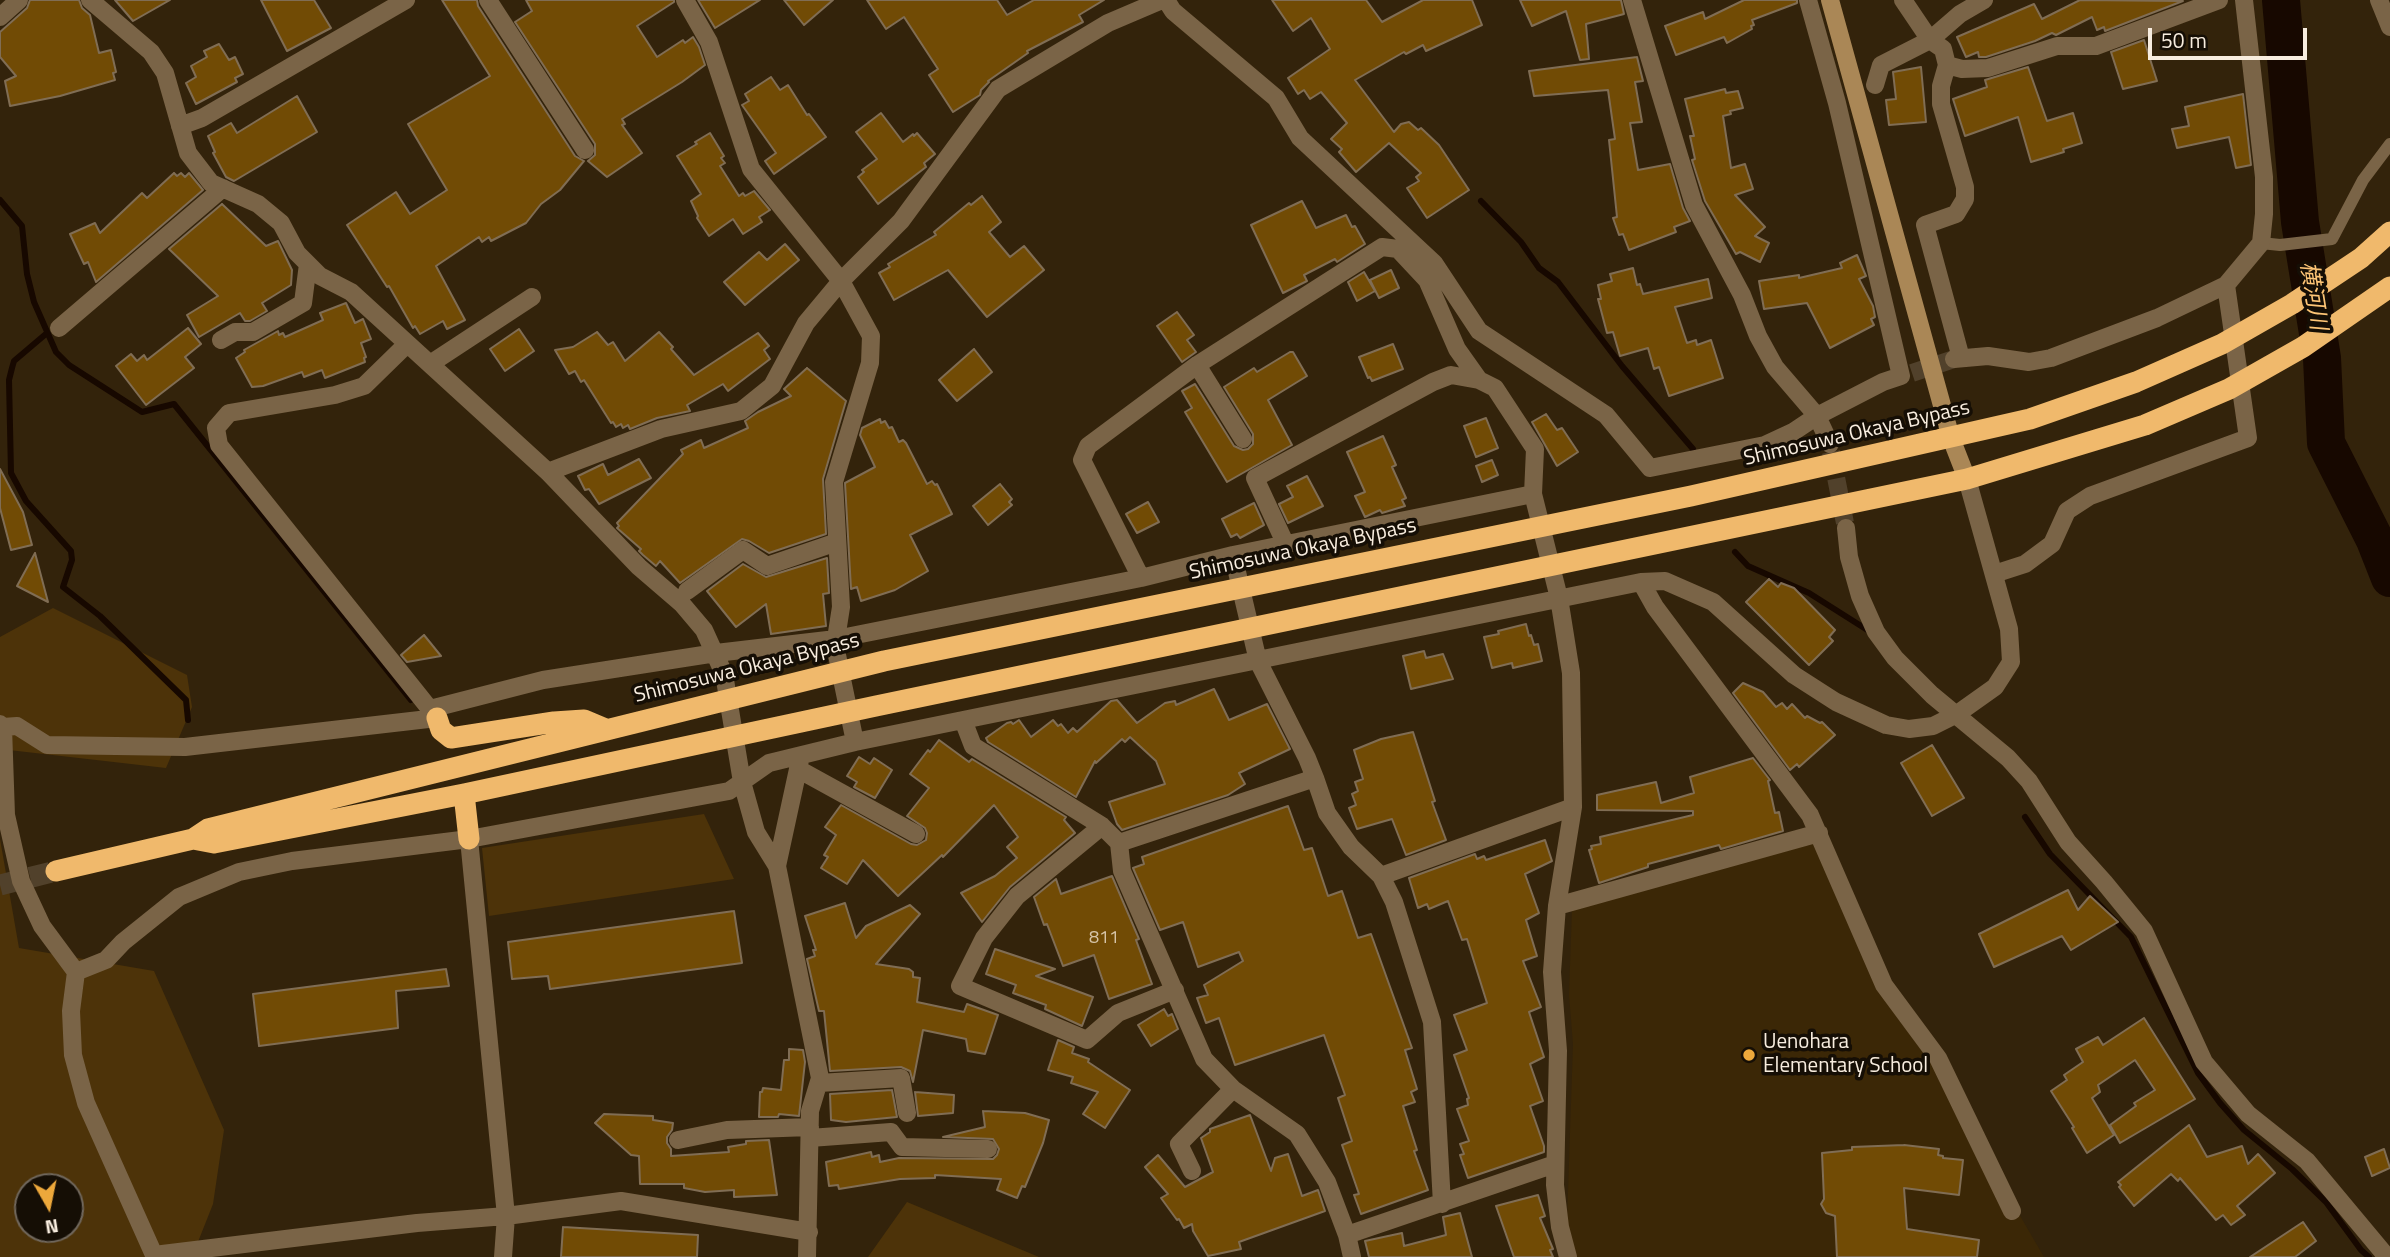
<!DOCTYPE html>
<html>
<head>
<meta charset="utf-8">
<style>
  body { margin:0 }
  #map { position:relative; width:2390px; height:1257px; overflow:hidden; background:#33230b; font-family:"Titillium Web",sans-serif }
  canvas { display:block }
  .north { position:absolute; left:14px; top:1173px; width:70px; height:70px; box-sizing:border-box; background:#150e05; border:2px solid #70675c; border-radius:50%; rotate:171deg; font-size:19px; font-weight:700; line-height:28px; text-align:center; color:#f8eddf }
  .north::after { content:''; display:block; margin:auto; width:24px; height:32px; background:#eda83b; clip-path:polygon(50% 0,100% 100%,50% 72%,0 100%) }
  .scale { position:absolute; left:2148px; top:28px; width:159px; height:32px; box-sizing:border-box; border:4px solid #f8eddf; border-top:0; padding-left:9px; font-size:21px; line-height:24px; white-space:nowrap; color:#f8eddf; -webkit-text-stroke:5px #150e05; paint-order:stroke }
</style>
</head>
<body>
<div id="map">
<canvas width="2390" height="1257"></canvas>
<div class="north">N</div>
<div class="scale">50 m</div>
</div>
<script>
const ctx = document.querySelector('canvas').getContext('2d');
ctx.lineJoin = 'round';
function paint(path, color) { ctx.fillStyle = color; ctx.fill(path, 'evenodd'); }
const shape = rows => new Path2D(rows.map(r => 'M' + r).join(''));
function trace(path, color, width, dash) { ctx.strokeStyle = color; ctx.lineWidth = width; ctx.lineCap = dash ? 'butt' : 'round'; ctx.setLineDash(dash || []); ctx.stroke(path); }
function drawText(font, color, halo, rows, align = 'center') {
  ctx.font = font + ' "Titillium Web","Noto Sans JP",sans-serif'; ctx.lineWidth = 7; ctx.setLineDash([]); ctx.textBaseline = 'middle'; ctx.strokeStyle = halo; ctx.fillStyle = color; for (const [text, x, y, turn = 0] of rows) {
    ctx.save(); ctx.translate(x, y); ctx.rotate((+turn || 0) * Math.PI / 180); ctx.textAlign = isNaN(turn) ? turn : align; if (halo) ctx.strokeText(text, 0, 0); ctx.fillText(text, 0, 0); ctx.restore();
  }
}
paint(shape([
  [1816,843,1877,989,1933,1066,2044,1257,1575,1257,1567,1222,1573,1044,1569,995,1572,908]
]), '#3b2706');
paint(shape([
  [53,608,187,675,192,707,166,768,0,749,0,637],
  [704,814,734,879,489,916,482,848],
  [0,839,19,948,154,971,224,1130,213,1204,192,1257,0,1257],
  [28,1187,70,1187,70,1229,28,1229],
  [907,1202,1039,1257,868,1257]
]), '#4d3309');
trace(shape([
  [0,200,22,226,27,274,34,302,56,352,69,365,142,412,174,404,411,700],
  [1481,201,1521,242,1539,268,1558,282,1622,366,1693,449],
  [47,333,14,361,12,368,9,380,11,473,26,501,71,551,72,560,63,587,100,616,186,700,188,720],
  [1735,552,1748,566,1809,593,1869,631],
  [2025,817,2050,854,2131,937,2198,1073,2220,1103,2244,1130,2292,1169,2326,1202,2361,1250,2369,1257]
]), '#170800', 6);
trace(shape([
  [2281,0,2300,222,2322,358,2326,443,2375,540,2390,578]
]), '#170800', 38);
const building = shape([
  [30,0,79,0,82,8,90,15,99,53,111,50,116,72,113,73,115,80,60,96,10,106,5,81,16,76,0,57,0,32,27,8,30,0],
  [115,0,170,0,133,21,115,0],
  [261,0,314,0,331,28,287,51,261,0],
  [442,0,477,0,478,6,575,156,584,161,560,190,541,204,526,223,491,241,489,237,482,242,479,237,436,266,465,320,447,329,443,321,420,334,415,326,413,328,389,286,387,287,347,225,396,192,410,214,447,190,408,124,490,76,442,0],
  [526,0,674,0,674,2,637,26,657,57,683,40,685,43,693,37,699,47,705,65,682,82,622,119,625,124,622,125,642,153,607,177,588,161,595,155,595,144,515,22,532,11,526,0],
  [698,0,760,0,715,28,698,0],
  [784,0,833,0,804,25,784,0],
  [867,0,997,0,1007,15,1034,0,1104,0,1079,15,1083,22,1027,51,1028,53,988,81,989,82,981,90,980,95,953,112,929,75,938,69,904,17,886,29,867,0],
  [1272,0,1366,0,1382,22,1423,0,1472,0,1482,25,1426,51,1423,45,1406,54,1404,52,1355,80,1394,132,1401,124,1409,122,1418,130,1421,128,1439,145,1469,190,1427,218,1407,188,1419,181,1416,177,1421,173,1389,143,1356,172,1339,152,1342,149,1331,139,1347,123,1321,92,1310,99,1304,90,1298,94,1288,78,1330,49,1311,18,1293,31,1272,0],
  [1520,0,1621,0,1624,14,1586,24,1589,59,1580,60,1566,11,1532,26,1520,0],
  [1744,0,1797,0,1797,3,1752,20,1754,25,1751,26,1752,29,1727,43,1724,37,1676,55,1665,26,1703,12,1705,19,1744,0],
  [2080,0,2183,1,2105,31,2104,27,2097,30,2092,17,2056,35,2052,33,2035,41,1986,57,1979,57,1978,52,1966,57,1957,37,2034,4,2042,19,2080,0],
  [2144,40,2157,81,2123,89,2111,52,2144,40],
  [219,44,229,60,235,57,243,74,235,78,237,82,196,104,186,83,196,77,191,66,207,57,204,51,219,44],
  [1637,57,1643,81,1635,82,1642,122,1630,123,1638,170,1670,164,1683,208,1690,221,1674,227,1676,232,1629,250,1623,234,1619,235,1613,218,1617,217,1609,140,1615,139,1608,90,1534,96,1529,71,1637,57],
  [1921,67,1926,122,1889,125,1886,100,1896,99,1893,72,1921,67],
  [2028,67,2047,121,2073,113,2082,143,2063,149,2064,152,2031,162,2018,117,1965,136,1953,99,1987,87,1985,80,2028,67],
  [771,77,780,90,788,85,807,115,809,114,826,137,774,174,765,161,776,153,742,105,749,101,745,94,771,77],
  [1725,89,1726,93,1738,91,1743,108,1730,111,1731,114,1723,116,1731,168,1745,164,1753,189,1735,195,1765,227,1755,236,1769,243,1760,262,1740,252,1736,254,1705,201,1692,160,1695,159,1690,136,1694,136,1685,99,1725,89],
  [2243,94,2251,165,2236,168,2229,137,2177,148,2172,129,2189,126,2185,107,2243,94],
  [297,96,317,132,234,181,226,177,213,153,215,152,208,136,231,123,237,133,297,96],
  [881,113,903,142,913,134,914,136,917,133,935,154,924,163,926,167,878,204,858,177,864,172,862,170,877,159,856,132,881,113],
  [710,133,724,156,721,158,725,163,720,166,739,196,743,193,745,196,754,191,770,210,759,217,762,222,743,234,733,219,709,236,697,218,698,216,691,201,701,194,677,156,697,144,695,142,710,133],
  [174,173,177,176,181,173,185,177,189,173,203,190,96,282,88,262,84,264,70,234,95,223,100,233,142,193,147,198,174,173],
  [982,196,1001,222,989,232,1010,257,1024,246,1044,270,987,317,948,270,894,300,879,273,890,267,888,264,936,235,934,232,969,203,971,205,982,196],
  [1302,201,1316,228,1346,215,1352,227,1355,226,1365,244,1337,262,1335,259,1304,275,1307,281,1283,293,1251,225,1302,201],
  [222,204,266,246,278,241,292,270,291,285,262,303,267,311,250,321,245,321,240,313,199,337,187,315,218,296,169,249,222,204],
  [785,244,799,260,745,305,724,282,759,252,767,260,785,244],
  [1857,255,1866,276,1859,279,1873,306,1875,317,1871,319,1874,325,1830,348,1807,303,1764,309,1759,281,1799,275,1799,278,1842,268,1840,263,1857,255],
  [1633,268,1637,285,1640,284,1643,294,1708,279,1712,298,1675,307,1687,343,1696,340,1697,345,1711,340,1723,378,1669,396,1659,367,1654,369,1648,348,1620,356,1613,332,1607,333,1598,299,1601,299,1598,285,1612,281,1610,274,1633,268],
  [1391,270,1399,288,1379,298,1370,280,1391,270],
  [1364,272,1375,291,1357,301,1348,282,1364,272],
  [346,303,355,323,363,319,371,339,361,343,366,357,364,358,365,362,325,378,322,370,304,377,302,372,263,386,252,387,236,358,245,352,244,350,278,331,279,335,283,333,285,337,323,320,320,313,346,303],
  [1177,312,1194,335,1187,340,1196,352,1182,362,1157,326,1177,312],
  [188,328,201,344,185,357,194,368,146,405,116,366,131,354,137,361,144,355,147,360,188,328],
  [519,329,534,351,505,371,490,349,519,329],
  [597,332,608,345,613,342,625,361,659,332,673,347,671,349,694,375,758,333,769,346,764,350,770,359,728,391,723,384,687,405,690,411,657,418,630,429,628,425,623,428,621,424,616,427,613,422,611,423,584,380,581,382,575,371,569,374,555,350,573,347,597,332],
  [1393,344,1403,369,1372,381,1370,377,1368,378,1359,357,1393,344],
  [974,349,992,372,957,401,939,380,974,349],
  [1290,352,1293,352,1307,376,1268,400,1292,445,1227,482,1185,412,1192,408,1182,391,1195,384,1234,446,1243,450,1248,449,1253,444,1253,434,1224,387,1254,368,1257,372,1290,352],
  [807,368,846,401,823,479,826,534,769,553,749,541,742,539,680,583,660,561,656,566,643,555,639,551,641,549,617,528,619,526,617,523,683,454,681,450,701,440,704,448,748,428,745,421,758,412,791,396,784,389,807,368],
  [1546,414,1557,430,1562,428,1578,452,1557,466,1532,422,1546,414],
  [1486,418,1498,448,1476,457,1464,426,1486,418],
  [880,419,881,423,885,421,889,428,892,427,899,442,903,440,906,443,927,484,932,481,935,485,937,484,952,514,910,535,928,571,895,590,861,601,857,587,851,589,845,483,875,467,860,435,862,428,880,419],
  [1383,436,1396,465,1392,467,1406,498,1402,500,1405,506,1382,513,1380,510,1365,517,1355,496,1365,492,1347,452,1383,436],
  [639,459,651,478,599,504,589,489,585,490,578,476,603,464,608,475,639,459],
  [1492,460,1498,475,1482,482,1476,466,1492,460],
  [0,469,23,512,32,545,11,550,0,508,0,469],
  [1307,476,1323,506,1288,523,1279,504,1293,497,1287,486,1307,476],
  [1000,484,1012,499,1009,502,1012,505,988,525,973,506,1000,484],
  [1148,502,1159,522,1137,533,1126,514,1148,502],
  [1254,503,1264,525,1240,538,1237,534,1231,537,1222,519,1254,503],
  [35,553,48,602,17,586,35,553],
  [827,558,829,593,823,594,826,626,771,634,766,604,736,627,707,591,743,564,766,577,827,558],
  [1769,579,1778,587,1781,583,1794,588,1835,630,1829,637,1833,641,1809,665,1746,602,1769,579],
  [1526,624,1529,636,1531,635,1534,645,1538,644,1542,661,1513,668,1512,663,1492,668,1484,637,1499,634,1498,631,1526,624],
  [424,635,441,656,407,662,401,655,424,635],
  [1424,651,1426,658,1443,654,1453,679,1411,689,1403,656,1424,651],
  [1743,683,1763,692,1776,707,1782,703,1787,709,1792,704,1805,718,1807,716,1820,723,1822,722,1835,735,1799,767,1797,764,1790,770,1733,693,1743,683],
  [1214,689,1229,720,1267,704,1290,749,1239,773,1245,784,1228,795,1122,830,1117,824,1109,802,1165,784,1156,761,1130,737,1125,742,1122,739,1096,763,1095,761,1076,797,988,742,986,738,1007,723,1011,722,1013,724,1019,720,1031,737,1053,720,1058,726,1061,724,1068,733,1073,728,1077,732,1111,701,1117,700,1137,723,1165,703,1175,701,1176,705,1214,689],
  [1413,732,1435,801,1432,802,1446,840,1406,855,1392,819,1357,829,1349,808,1356,805,1352,794,1358,791,1355,782,1363,779,1354,750,1381,739,1413,732],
  [939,740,969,762,972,759,1066,817,1064,820,1075,833,1010,887,982,922,961,893,995,876,1017,858,1007,847,1018,837,994,805,943,857,942,855,898,896,863,860,847,884,821,868,828,857,824,855,836,835,825,827,841,805,911,844,917,845,926,840,927,833,925,828,907,816,929,788,910,774,928,750,930,752,939,740],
  [1932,745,1964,798,1932,816,1901,763,1932,745],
  [859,757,870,764,874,758,892,770,875,798,854,787,857,782,847,776,859,757],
  [1753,758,1770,780,1768,781,1775,813,1779,812,1783,831,1721,849,1719,845,1663,860,1648,864,1648,867,1599,883,1589,850,1592,849,1591,846,1601,844,1600,837,1693,815,1693,811,1597,810,1597,795,1656,782,1661,803,1694,793,1690,777,1753,758],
  [1288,806,1304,850,1312,848,1328,896,1342,891,1358,938,1371,934,1412,1048,1405,1050,1417,1089,1411,1092,1415,1102,1403,1106,1417,1150,1414,1151,1428,1190,1361,1214,1354,1195,1359,1194,1342,1145,1352,1141,1338,1098,1345,1095,1324,1035,1235,1065,1219,1018,1206,1023,1197,998,1208,995,1204,985,1243,961,1239,952,1198,967,1183,922,1160,930,1133,868,1144,864,1142,857,1288,806],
  [1545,840,1552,861,1525,874,1539,913,1526,920,1537,956,1523,961,1541,1007,1529,1012,1544,1057,1530,1064,1543,1101,1530,1106,1544,1146,1544,1152,1468,1178,1460,1155,1464,1154,1460,1144,1469,1141,1457,1109,1468,1105,1467,1099,1469,1098,1454,1055,1467,1050,1454,1015,1487,1003,1467,939,1462,940,1448,901,1429,909,1427,904,1418,908,1409,878,1475,854,1477,859,1484,856,1486,860,1545,840],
  [1112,876,1139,939,1136,940,1152,984,1109,999,1094,955,1063,966,1047,924,1044,925,1034,897,1056,879,1061,894,1112,876],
  [2068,890,2078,910,2090,896,2118,922,2071,950,2062,936,1994,967,1979,934,2068,890],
  [845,903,856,938,866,926,910,905,920,914,876,964,909,969,913,972,913,977,920,978,917,1002,964,1012,967,1004,998,1015,985,1054,968,1051,966,1039,923,1030,913,1082,910,1071,901,1067,830,1071,824,1011,819,1011,807,959,815,956,813,950,816,950,805,916,845,903],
  [734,911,742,963,550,989,548,976,512,979,508,942,734,911],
  [995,949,1055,969,1036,976,1093,997,1082,1026,1045,1009,1046,1005,1013,993,1016,985,986,974,995,949],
  [446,969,449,986,396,991,398,1028,259,1046,253,994,446,969],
  [1164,1009,1168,1016,1172,1014,1178,1029,1151,1046,1138,1025,1164,1009],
  [2144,1018,2195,1099,2120,1143,2110,1125,2136,1106,2134,1103,2155,1090,2135,1060,2098,1085,2100,1092,2092,1098,2114,1135,2087,1153,2072,1128,2074,1127,2051,1091,2067,1080,2064,1075,2083,1062,2076,1049,2098,1037,2103,1045,2144,1018],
  [1058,1040,1074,1047,1072,1053,1089,1059,1088,1062,1130,1090,1105,1128,1083,1114,1098,1092,1071,1083,1073,1077,1048,1070,1058,1040],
  [789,1049,803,1050,805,1062,799,1116,779,1114,778,1117,759,1117,760,1092,762,1092,763,1088,781,1090,784,1060,789,1060,789,1049],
  [892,1090,897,1117,846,1122,831,1120,830,1094,892,1090],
  [915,1092,954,1095,953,1113,918,1116,915,1092],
  [983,1111,1025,1113,1049,1120,1043,1143,1025,1187,1022,1186,1017,1198,997,1190,1001,1179,935,1175,935,1178,900,1179,839,1189,838,1185,829,1186,826,1162,871,1152,872,1157,879,1155,880,1162,899,1158,993,1159,997,1155,999,1149,993,1139,943,1137,985,1127,983,1111],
  [604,1114,653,1116,653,1120,673,1123,672,1130,667,1137,667,1143,671,1149,671,1156,729,1152,728,1147,746,1144,746,1141,769,1140,777,1195,734,1197,734,1190,705,1192,684,1188,684,1184,640,1184,639,1156,631,1155,595,1123,604,1114],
  [1250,1115,1271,1171,1275,1158,1288,1154,1302,1196,1318,1190,1325,1211,1239,1242,1241,1249,1208,1256,1193,1231,1192,1224,1184,1228,1179,1219,1177,1220,1161,1198,1168,1194,1145,1167,1158,1155,1185,1187,1213,1172,1201,1138,1210,1132,1210,1129,1250,1115],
  [2189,1125,2207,1157,2242,1146,2248,1164,2258,1154,2275,1173,2237,1206,2245,1215,2231,1225,2223,1215,2216,1220,2180,1178,2178,1181,2171,1174,2134,1206,2119,1187,2121,1185,2118,1182,2189,1125],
  [1904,1145,1939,1149,1938,1155,1943,1156,1943,1158,1963,1160,1959,1195,1904,1188,1907,1229,1979,1240,1977,1257,1837,1257,1835,1216,1826,1213,1821,1204,1824,1199,1822,1153,1852,1150,1852,1147,1904,1145],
  [2384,1149,2390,1168,2372,1176,2365,1157,2384,1149],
  [1538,1195,1545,1216,1540,1218,1553,1249,1550,1250,1553,1257,1514,1257,1496,1206,1538,1195],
  [1460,1213,1472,1257,1369,1257,1365,1241,1402,1233,1404,1246,1446,1235,1443,1217,1460,1213],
  [2303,1222,2316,1241,2295,1257,2250,1257,2303,1222],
  [563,1227,698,1235,697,1257,561,1257,563,1227]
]);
paint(building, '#714b05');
trace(building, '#806d54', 2);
trace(shape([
  [1912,373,1954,359],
  [1831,452,1846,528]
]), '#51412b', 18, [18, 9]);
trace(shape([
  [0,885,56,871]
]), '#51412b', 21, [21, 10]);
trace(shape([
  [2261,243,2280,245,2332,239,2363,180,2390,144]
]), '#7a6447', 12);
trace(shape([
  [90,0,151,52,165,73,188,153,211,183,258,204,281,223,297,253,320,276,351,292,548,472,639,567,682,604,704,630,724,674,742,782,756,832,777,866,820,1078,810,1111,807,1257],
  [488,0,585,150],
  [685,0,709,42,751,169,841,281,871,336,870,363,834,482,841,607,836,639,837,655,855,742],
  [1166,0,1173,11,1276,98,1300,138,1434,263,1430,273],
  [1632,0,1694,205,1742,295,1758,336,1775,367,1817,416,1830,444],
  [1903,0,1930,40,1943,49,1947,65,1941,86,1941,104,1965,187,1965,199,1956,214,1925,225,1961,358],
  [2379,0,2390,27],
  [0,17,19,0],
  [1947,65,1962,69,1988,68,2057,46,2096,46,2219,0],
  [1875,85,1881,65,1930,40,1960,14,1984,0],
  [180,126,202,118,406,0],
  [1434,263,1479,331,1606,415,1650,468,1765,445,1793,432,1817,416,1883,382,1901,376,1837,103,1808,0],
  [59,328,223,188],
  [221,340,235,332,253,332,303,303,308,264],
  [1954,359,1988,356,2029,362,2051,358,2157,318,2226,285,2261,243,2264,214,2264,177,2244,0],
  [430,364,532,297],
  [1197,365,1243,439],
  [548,472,661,429,741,411,772,386,806,323,841,281,901,221,998,89,1108,23,1162,0],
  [1846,528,1849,557,1860,596,1876,632,1895,658,1932,695,2008,758,2029,781,2068,842,2104,882,2144,931,2204,1062,2248,1114,2307,1161,2387,1257],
  [1286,545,1255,478,1433,382,1451,375,1479,380],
  [1233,555,1258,661,1307,758,1315,778],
  [1994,574,2025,564,2052,544,2067,511,2090,496,2248,438,2226,285],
  [1141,578,1082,460,1088,446,1197,365,1382,247,1398,249,1427,280,1457,349,1479,380,1495,388,1535,449,1533,494,1559,598,1571,673,1573,807,1557,906,1552,972,1558,1051,1555,1185,1560,1227,1568,1257],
  [1641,582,1655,607,1810,815,1884,985,1938,1058,2012,1211],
  [687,591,743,550,767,566,837,542],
  [430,709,543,680,716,653,836,639,1141,578,1233,555,1533,494],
  [963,720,973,746,1102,826,1119,843,1122,871,1204,1059,1233,1089,1297,1134,1327,1182,1347,1235,1555,1164],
  [0,724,3,727,6,815,21,881,42,926,76,972,71,1011,73,1055,86,1103,154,1255,417,1223,506,1216,621,1201,809,1232],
  [3,727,17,726,47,745,185,747,437,718,219,445,216,428,229,413,335,395,364,386,407,344],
  [798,769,916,834],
  [1102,826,1017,896,984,938,960,986,1087,1040,1118,1013,1175,990],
  [469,839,506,1216,503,1257],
  [1119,843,1315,778,1327,813,1351,847,1381,876,1394,902,1432,1022,1442,1204],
  [777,866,800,760],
  [1381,876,1573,807],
  [1557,906,1819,833],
  [76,972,106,960,123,942,179,897,239,872,292,861,469,839,729,791,769,763,855,742,1641,582,1665,581,1713,602,1794,675,1836,702,1886,725,1909,729,1933,726,1957,714,1995,687,2011,662,2009,629,1967,479],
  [819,1083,901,1078,907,1113],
  [810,1138,891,1132,902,1147,988,1149],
  [678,1140,727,1130,810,1127],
  [1192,1171,1179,1144,1233,1089],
  [1347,1235,1352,1257]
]), '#7a6447', 18);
trace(shape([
  [1830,0,1951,438,1967,479]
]), '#aa8756', 18);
trace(shape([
  [437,718,441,730,451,738,554,722,584,720,603,728],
  [464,794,469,839],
  [193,839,214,843,464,794,876,706,1967,479,2145,425,2229,389,2303,347,2390,287],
  [56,871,193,839,208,829,884,661,1691,496,2030,419,2136,382,2222,344,2292,304,2361,258,2390,232]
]), '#f0b96c', 21);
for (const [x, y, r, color] of [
  [1749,1055,7,"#eda83b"]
]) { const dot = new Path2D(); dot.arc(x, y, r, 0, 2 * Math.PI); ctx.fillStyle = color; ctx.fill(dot); trace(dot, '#150e05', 2.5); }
drawText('18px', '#d6c4a8', null, [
  ["811",1104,939]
]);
drawText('21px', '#f8eddf', '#150e05', [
  ["Shimosuwa Okaya Bypass",1857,434,-13],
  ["Shimosuwa Okaya Bypass",1303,550,-12],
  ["Shimosuwa Okaya Bypass",747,669,-14]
]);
drawText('21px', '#f8eddf', '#150e05', [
  ["Uenohara",1763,1043],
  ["Elementary School",1763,1067]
], 'left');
drawText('italic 23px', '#fdc576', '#150e05', [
  ["横河川",2312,296,81]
]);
</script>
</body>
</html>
